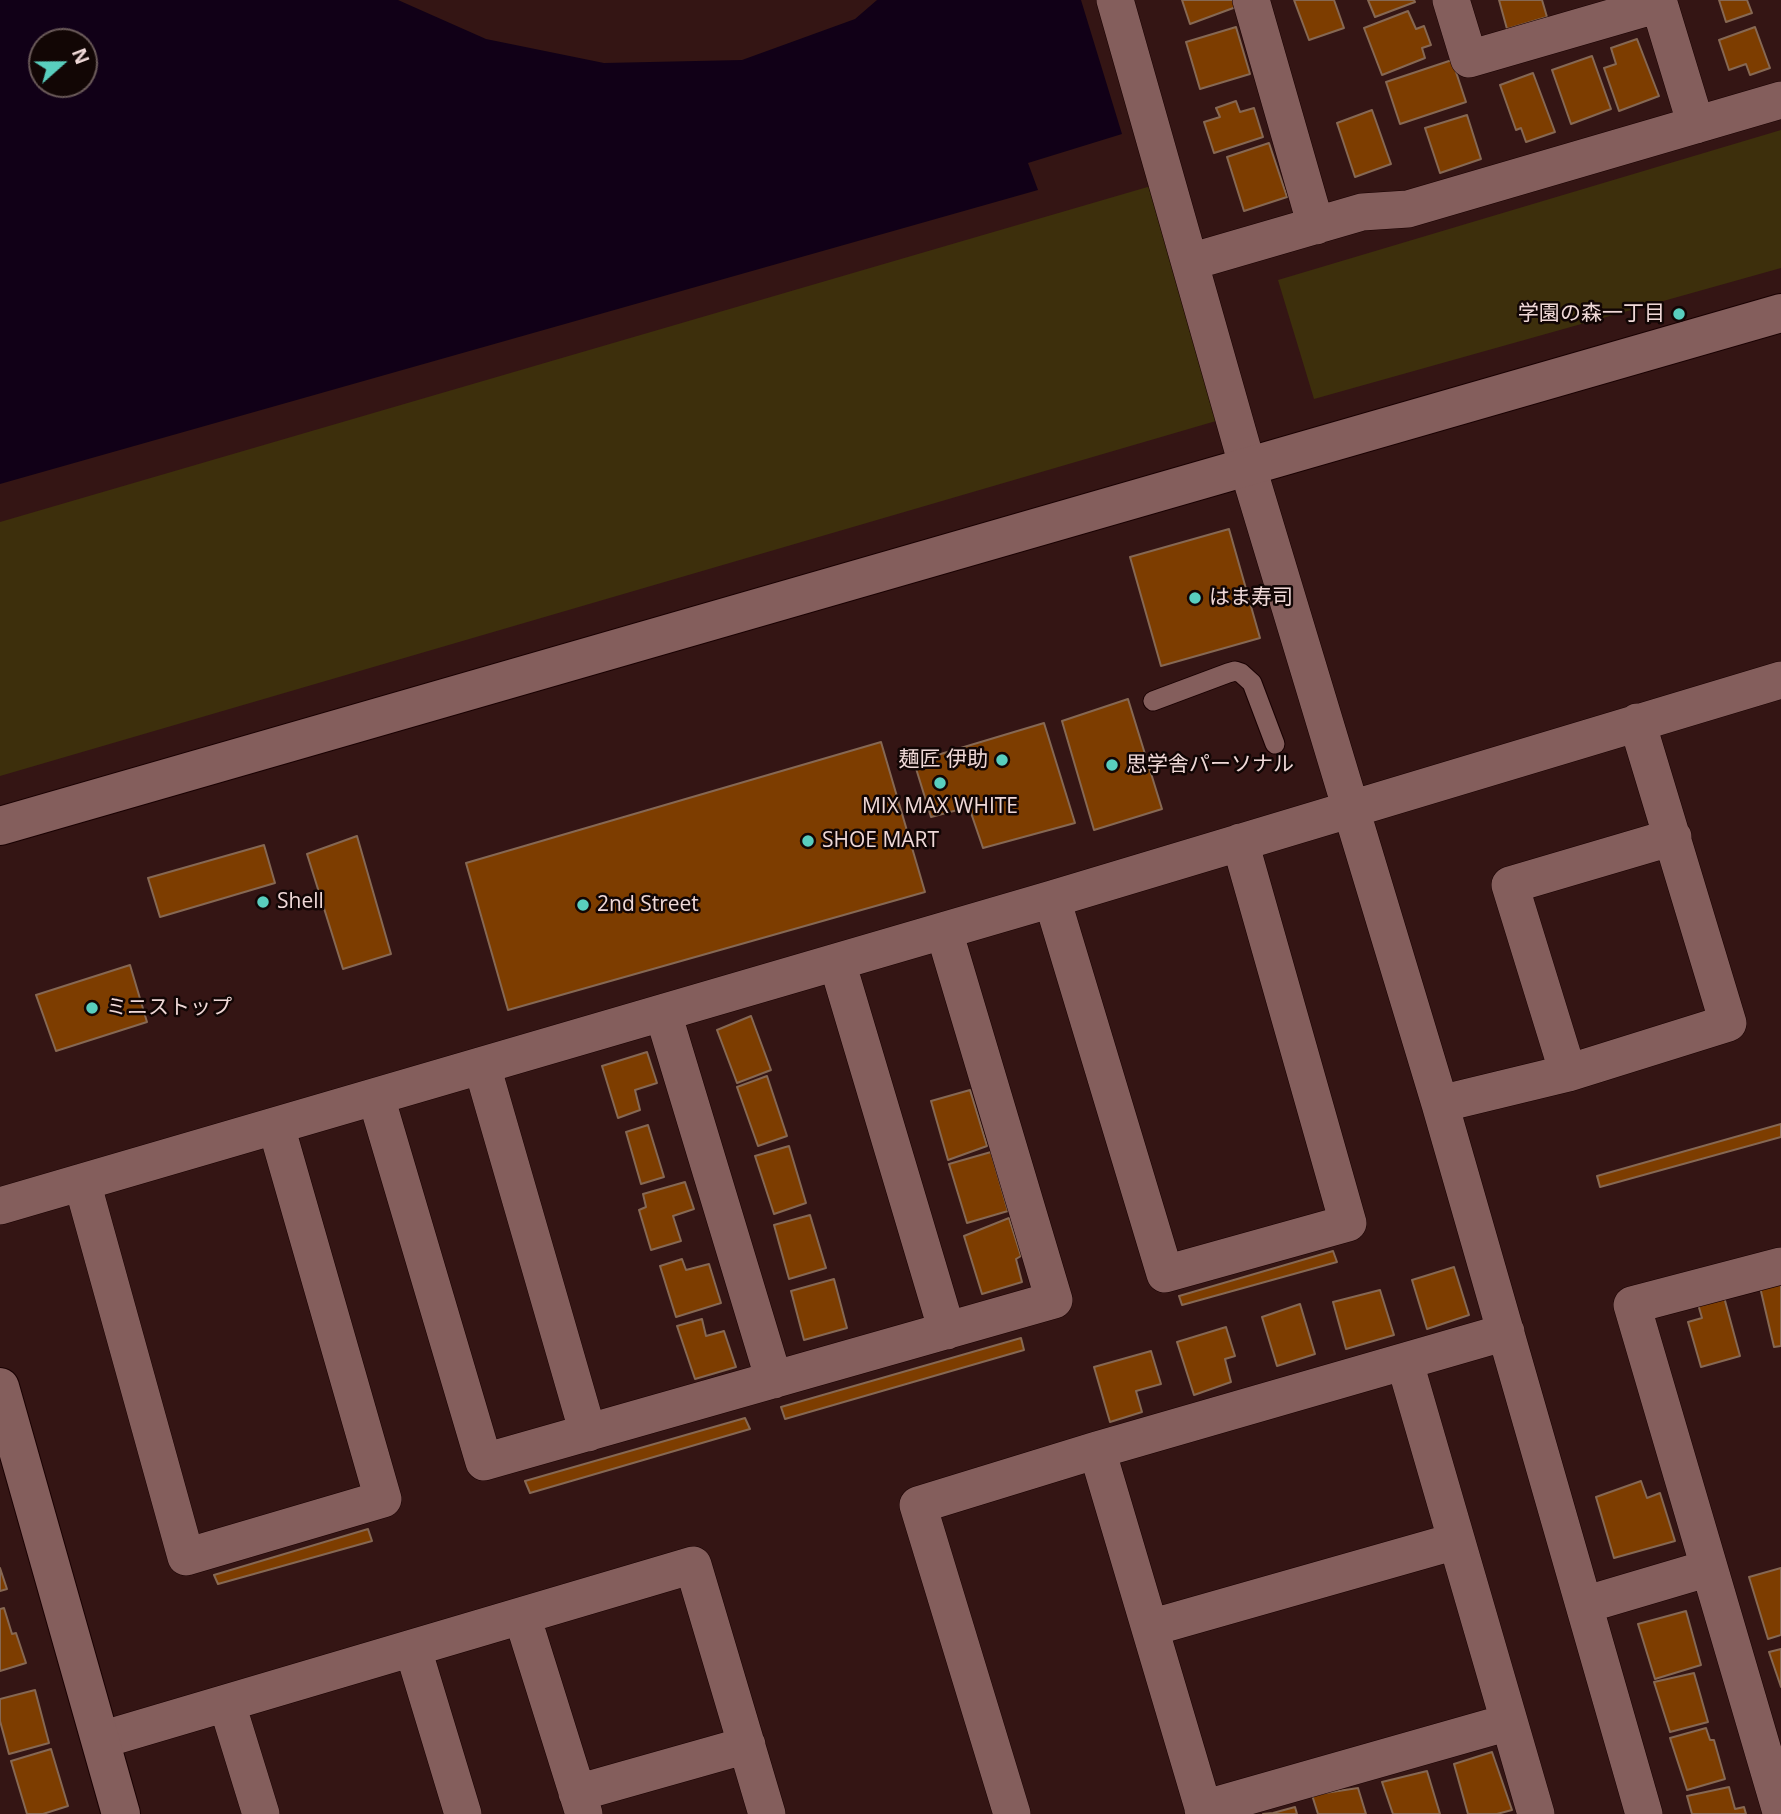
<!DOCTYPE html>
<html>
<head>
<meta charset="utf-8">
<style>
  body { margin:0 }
  #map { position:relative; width:1781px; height:1814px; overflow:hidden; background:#341514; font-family:"Open Sans",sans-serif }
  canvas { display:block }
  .north { position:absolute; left:28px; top:28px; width:70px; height:70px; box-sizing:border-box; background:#120605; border:2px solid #6a5a59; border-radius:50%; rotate:69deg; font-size:19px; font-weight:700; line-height:28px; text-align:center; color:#efd8d7 }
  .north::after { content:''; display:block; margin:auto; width:24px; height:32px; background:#59cebe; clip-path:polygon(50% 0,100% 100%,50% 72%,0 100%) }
</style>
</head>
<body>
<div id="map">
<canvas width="1781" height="1814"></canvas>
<div class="north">N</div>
</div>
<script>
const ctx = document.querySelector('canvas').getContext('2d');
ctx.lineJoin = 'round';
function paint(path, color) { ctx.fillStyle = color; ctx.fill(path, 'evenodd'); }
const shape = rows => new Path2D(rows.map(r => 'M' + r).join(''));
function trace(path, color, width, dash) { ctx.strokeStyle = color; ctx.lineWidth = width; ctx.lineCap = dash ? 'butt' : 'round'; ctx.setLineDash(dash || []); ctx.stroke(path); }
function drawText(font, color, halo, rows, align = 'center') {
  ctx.font = font + ' "Open Sans","Noto Sans JP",sans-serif'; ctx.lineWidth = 5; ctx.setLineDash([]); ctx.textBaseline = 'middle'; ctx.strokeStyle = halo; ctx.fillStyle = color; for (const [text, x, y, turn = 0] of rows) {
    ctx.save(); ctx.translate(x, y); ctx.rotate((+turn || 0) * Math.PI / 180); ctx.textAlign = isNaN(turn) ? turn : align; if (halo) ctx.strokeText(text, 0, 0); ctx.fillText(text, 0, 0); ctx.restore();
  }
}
paint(shape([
  [1781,130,1781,268,1314,399,1278,280],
  [1151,186,1216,421,0,776,0,522]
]), '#3d2f0c');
paint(shape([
  [0,0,398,0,486,39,604,63,742,60,855,19,877,0,1081,0,1122,134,1028,163,1038,190,0,484],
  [84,42,84,84,42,84,42,42]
]), '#110017');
const building = shape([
  [1182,0,1233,0,1236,7,1190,24,1182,0],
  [1294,0,1334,0,1344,28,1309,40,1294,0],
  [1368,0,1414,0,1415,2,1375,17,1368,0],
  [1499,0,1542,0,1547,17,1507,29,1499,0],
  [1719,0,1747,0,1752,13,1726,22,1719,0],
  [1408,11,1416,29,1424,26,1431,45,1422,48,1425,58,1382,75,1364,28,1408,11],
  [1236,27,1250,74,1200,89,1186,42,1236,27],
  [1755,27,1770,68,1750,75,1746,64,1729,70,1719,40,1755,27],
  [1637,39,1659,96,1619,111,1604,68,1616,64,1611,48,1637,39],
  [1592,56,1611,109,1571,124,1552,70,1592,56],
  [1452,60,1466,102,1400,124,1386,82,1452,60],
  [1533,73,1555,132,1526,142,1521,128,1516,130,1500,85,1533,73],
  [1236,101,1240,112,1254,108,1263,137,1214,153,1204,122,1220,117,1216,108,1236,101],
  [1372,110,1391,164,1355,177,1337,123,1372,110],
  [1467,115,1481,159,1440,173,1425,128,1467,115],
  [1269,143,1287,197,1244,211,1227,157,1269,143],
  [1229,529,1260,638,1161,666,1130,557,1229,529],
  [1128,699,1162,809,1094,830,1062,721,1128,699],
  [1044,723,1075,823,983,848,969,807,931,817,914,762,1044,723],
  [881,742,925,892,508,1010,466,863,881,742],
  [357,836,391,954,343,969,307,854,357,836],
  [264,845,275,883,160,917,148,878,264,845],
  [130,965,147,1022,56,1051,36,995,130,965],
  [751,1016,771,1070,737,1083,717,1030,751,1016],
  [647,1052,657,1083,635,1090,640,1110,618,1118,602,1066,647,1052],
  [767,1076,787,1136,758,1146,737,1087,767,1076],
  [970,1090,987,1146,948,1160,931,1101,970,1090],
  [1781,1124,1781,1137,1600,1187,1597,1176,1781,1124],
  [648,1125,664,1177,641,1184,626,1132,648,1125],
  [789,1146,806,1203,774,1214,755,1156,789,1146],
  [991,1152,1008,1211,967,1223,949,1164,991,1152],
  [685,1182,694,1209,673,1216,681,1241,651,1250,639,1210,646,1207,643,1194,685,1182],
  [810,1215,826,1268,789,1279,774,1225,810,1215],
  [1009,1218,1021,1256,1016,1259,1022,1282,982,1294,964,1236,1009,1218],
  [1333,1251,1337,1262,1182,1305,1179,1296,1333,1251],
  [682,1259,686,1270,709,1264,721,1303,676,1317,660,1266,682,1259],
  [1454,1267,1469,1315,1427,1329,1412,1280,1454,1267],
  [834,1279,847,1328,804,1340,791,1291,834,1279],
  [1781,1282,1781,1346,1774,1347,1760,1287,1781,1282],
  [1380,1290,1394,1335,1346,1349,1333,1302,1380,1290],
  [1724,1297,1740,1356,1701,1367,1688,1322,1702,1318,1698,1304,1724,1297],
  [1300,1304,1315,1354,1277,1366,1262,1317,1300,1304],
  [702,1319,706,1336,724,1331,736,1367,695,1379,677,1326,702,1319],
  [1226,1327,1235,1356,1225,1359,1231,1382,1194,1395,1177,1342,1226,1327],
  [1021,1338,1024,1350,785,1419,781,1407,1021,1338],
  [1151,1351,1161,1384,1136,1391,1142,1412,1110,1422,1094,1367,1151,1351],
  [745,1418,750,1429,530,1493,525,1481,745,1418],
  [1641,1481,1647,1498,1660,1493,1675,1541,1614,1558,1596,1497,1641,1481],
  [368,1529,372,1541,218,1584,214,1575,368,1529],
  [0,1568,7,1589,0,1591,0,1568],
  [1781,1568,1781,1635,1768,1639,1749,1577,1781,1568],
  [4,1608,12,1634,16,1633,26,1663,0,1671,0,1609,4,1608],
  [1686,1611,1701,1665,1655,1679,1638,1624,1686,1611],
  [1781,1649,1781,1687,1769,1652,1781,1649],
  [1694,1673,1708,1722,1670,1732,1654,1682,1694,1673],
  [35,1690,49,1743,9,1754,0,1721,0,1699,35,1690],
  [1706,1728,1710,1740,1714,1740,1725,1779,1687,1790,1670,1738,1706,1728],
  [51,1749,68,1806,43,1814,27,1814,11,1761,51,1749],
  [1492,1752,1512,1810,1497,1814,1468,1814,1454,1764,1492,1752],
  [1427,1771,1440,1814,1393,1814,1382,1782,1427,1771],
  [1729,1787,1735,1809,1744,1807,1746,1814,1692,1814,1687,1796,1729,1787],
  [1358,1788,1366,1814,1318,1814,1312,1795,1358,1788],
  [1295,1807,1297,1814,1263,1814,1273,1813,1295,1807]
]);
paint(building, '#7d3d00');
trace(building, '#866853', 2);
const lane = shape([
  [1153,701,1228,673,1235,671,1241,673,1252,683,1275,744]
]);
const street = shape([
  [1115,0,1248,468,1440,1104,1644,1814],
  [1251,0,1316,226],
  [1451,0,1469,59,1659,4],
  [1658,0,1696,125],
  [1190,262,1362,212,1408,209,1781,100],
  [1052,899,1165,1274,1348,1223,1240,842],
  [837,962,947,1331],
  [663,1013,774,1380],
  [482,1066,588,1433],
  [1568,1073,1510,885,1673,837],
  [376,1097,484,1462,1054,1300,944,931],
  [1440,1104,1568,1073,1728,1023,1637,722],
  [82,1182,186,1557,383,1499,276,1126],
  [0,1206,1052,899,1781,680],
  [1781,1266,1632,1305,1781,1812],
  [1405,1363,1536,1814],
  [1097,1450,1205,1814],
  [1584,1605,1709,1568],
  [522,1616,584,1814],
  [1150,1628,1456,1541],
  [413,1649,463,1814],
  [227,1704,261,1814],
  [101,1740,693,1565,767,1814],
  [577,1793,747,1745],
  [1203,1809,1509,1722],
  [1012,1814,918,1505,1097,1450,1506,1332]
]);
const secondary = shape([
  [0,826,1781,313],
  [0,1387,121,1814]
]);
trace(lane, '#190102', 21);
trace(street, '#190102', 38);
trace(secondary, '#190102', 40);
trace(lane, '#845e5c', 19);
trace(street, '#845e5c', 37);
trace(secondary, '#845e5c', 38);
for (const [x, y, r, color] of [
  [1679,314,7,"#59cebe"],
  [1195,598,7,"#59cebe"],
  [1002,760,7,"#59cebe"],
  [1112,765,7,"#59cebe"],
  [940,783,7,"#59cebe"],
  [808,841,7,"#59cebe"],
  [263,902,7,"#59cebe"],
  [583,905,7,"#59cebe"],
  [92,1008,7,"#59cebe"]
]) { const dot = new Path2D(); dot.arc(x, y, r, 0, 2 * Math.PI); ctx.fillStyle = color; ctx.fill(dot); trace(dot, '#120605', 2.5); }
drawText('21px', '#efd8d7', '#120605', [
  ["学園の森一丁目",1665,314,"right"],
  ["はま寿司",1209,598],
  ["麺匠 伊助",988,760,"right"],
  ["思学舎パーソナル",1126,765],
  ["MIX MAX WHITE",940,807,"center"],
  ["SHOE MART",822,841],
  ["Shell",277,902],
  ["2nd Street",597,905],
  ["ミニストップ",106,1008]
], 'left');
</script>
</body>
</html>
